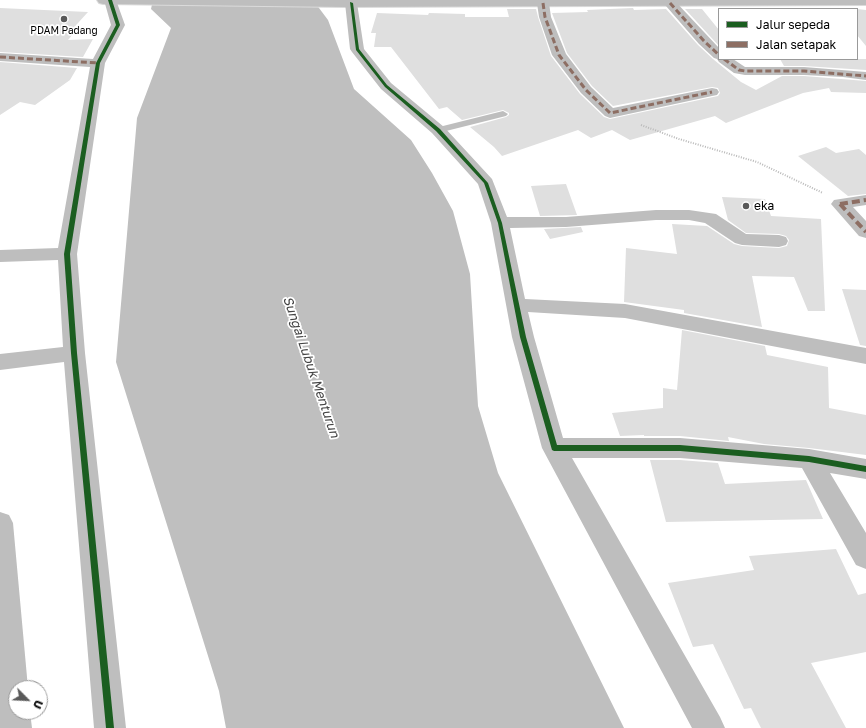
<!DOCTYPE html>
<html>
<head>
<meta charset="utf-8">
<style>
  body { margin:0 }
  #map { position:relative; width:866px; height:728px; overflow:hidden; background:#fff; font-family:"Golos Text",sans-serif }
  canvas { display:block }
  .legend { position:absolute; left:718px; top:8px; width:140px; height:52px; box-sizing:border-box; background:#fff; border:1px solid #999; margin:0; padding:5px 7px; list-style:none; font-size:12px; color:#000 }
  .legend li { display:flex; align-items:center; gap:8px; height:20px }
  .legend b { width:20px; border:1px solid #999 }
  .north { position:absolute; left:8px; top:680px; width:40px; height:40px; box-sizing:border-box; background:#fff; border:1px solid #999; border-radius:50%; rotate:114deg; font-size:11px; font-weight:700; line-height:16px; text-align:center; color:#000 }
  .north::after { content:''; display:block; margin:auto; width:14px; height:18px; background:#595959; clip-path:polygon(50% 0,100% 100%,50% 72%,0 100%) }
</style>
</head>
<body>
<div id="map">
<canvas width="866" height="728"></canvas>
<ul class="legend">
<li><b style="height:5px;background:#1b5e20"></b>Jalur sepeda</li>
<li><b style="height:5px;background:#8d6e63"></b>Jalan setapak</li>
</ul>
<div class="north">U</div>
</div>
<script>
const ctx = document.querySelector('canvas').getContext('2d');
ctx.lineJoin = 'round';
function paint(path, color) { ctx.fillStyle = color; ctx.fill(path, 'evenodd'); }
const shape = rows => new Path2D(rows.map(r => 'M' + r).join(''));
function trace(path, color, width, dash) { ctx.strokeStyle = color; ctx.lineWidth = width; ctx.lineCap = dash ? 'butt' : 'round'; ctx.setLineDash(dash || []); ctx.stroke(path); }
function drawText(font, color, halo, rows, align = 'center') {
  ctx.font = font + ' "Golos Text",sans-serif'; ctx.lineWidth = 3.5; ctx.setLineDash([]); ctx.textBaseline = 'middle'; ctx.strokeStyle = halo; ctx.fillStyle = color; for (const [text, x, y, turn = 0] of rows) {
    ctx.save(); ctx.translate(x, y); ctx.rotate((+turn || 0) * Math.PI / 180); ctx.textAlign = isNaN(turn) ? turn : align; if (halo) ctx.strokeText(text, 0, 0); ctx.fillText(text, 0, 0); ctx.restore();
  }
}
paint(shape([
  [153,0,313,0,328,20,354,89,411,140,432,173,453,211,470,274,478,406,498,473,624,728,226,728,219,691,116,362,137,118,171,28,151,9]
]), '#bfbfbf');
paint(shape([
  [0,8,88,12,68,34,73,34,68,40,93,39,83,57,0,52],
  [633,8,634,10,666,9,698,45,713,59,741,82,756,90,782,76,804,76,866,81,866,93,831,92,829,88,803,93,726,123,715,116,630,140,612,130,591,138,578,130,502,156,494,147,470,127,506,117,509,115,509,113,503,110,462,120,447,107,439,109,391,47,374,47,376,33,371,33,377,13,428,15,429,13,465,14,465,17,509,17,507,9,536,9,538,17,551,56,580,94,604,117,610,119,718,96,720,93,718,88,712,87,613,106,592,86,567,53,552,13,588,12,587,10],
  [685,9,702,9,719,30,719,46],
  [857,9,866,10,866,46,857,35],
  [780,59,866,59,866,70,804,66,784,66],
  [0,62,77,68,70,80,35,105,20,102,0,115],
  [826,147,836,153,859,149,866,155,866,194,848,196,798,156],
  [566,184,577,215,540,216,531,186],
  [722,197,765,199,771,216,821,219,825,311,808,311,794,277,752,276,762,327,684,313,684,310,624,302,626,248,677,254,672,224,707,226,734,244,742,246,779,248,787,246,789,240,786,236,779,234,746,233,728,220],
  [581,227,583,232,550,239,544,229],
  [842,289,866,290,866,346,860,345],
  [682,330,765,346,767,355,828,367,829,408,866,415,866,455,809,448,764,444,728,437,729,441,680,436,644,436,644,435,620,436,612,413,663,408,663,388,677,390],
  [650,460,680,460,718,463,725,484,806,480,823,519,666,522],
  [836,549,858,595,866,593,866,652,811,663,846,728,761,728,751,708,744,709,713,644,693,647,668,583,754,570,749,556]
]), '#dfdfdf');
const trunk = shape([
  [97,0,866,0,866,5,344,7,103,4,99,3,97,0]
]);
trace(trunk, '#dbdbdb', 2);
trace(shape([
  [641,125,679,139,757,162,823,193]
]), '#b9b9b9', 2, [1, 1.5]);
paint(shape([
  [503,111,508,114,506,116,438,133,433,130,435,128,503,111]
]), '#bebebe');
paint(shape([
  [104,0,116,0,125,25,105,63,77,254,85,353,126,728,94,728,64,362,0,370,0,354,63,347,58,260,0,262,0,250,58,248,90,67,0,61,0,53,93,59,111,25,104,0],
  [347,0,354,0,357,3,364,49,391,83,444,127,492,179,507,217,566,217,656,210,689,210,716,214,746,234,779,235,786,237,788,241,786,245,779,247,742,245,735,243,705,223,689,220,656,220,566,227,510,228,525,299,625,304,866,348,866,364,625,318,528,312,534,337,563,438,680,438,809,449,866,459,866,479,830,473,866,533,866,569,856,565,802,468,680,458,572,458,720,717,725,728,692,728,542,448,512,337,491,223,478,184,432,133,381,89,352,52,350,49,345,3,347,0],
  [539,0,546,0,549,3,551,17,566,54,591,87,613,108,712,88,717,89,719,92,717,95,712,96,610,118,605,116,581,93,552,55,539,17,537,3,539,0],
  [666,0,674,0,719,48,719,59,733,59,745,67,804,67,866,72,866,80,843,77,804,75,745,75,734,73,719,62,717,59,714,58,699,44,666,6,664,3,666,0],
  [866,195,866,205,853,207,866,221,866,238,859,236,831,204,834,200,866,195],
  [0,512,9,515,13,523,28,688,16,688,16,712,30,712,32,728,0,728,0,512]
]), '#bebebe');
paint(trunk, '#bebebe');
trace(shape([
  [543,3,545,17,559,55,586,90,610,113,712,92],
  [670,3,704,41,719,55],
  [0,57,98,63],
  [724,59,739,70,745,71,804,71,866,76]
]), '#8d6e63', 3, [6, 3]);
trace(shape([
  [840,204,866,232],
  [840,204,866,200]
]), '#8d6e63', 4, [8, 4]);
paint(shape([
  [108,0,112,0,120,25,100,63,70,254,77,353,114,728,106,728,71,353,64,254,96,63,116,25,108,0],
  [350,2,353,3,359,49,387,85,440,129,488,183,502,223,526,337,557,445,680,445,809,456,866,466,866,472,809,462,680,451,554,451,552,450,520,337,498,223,484,183,436,131,385,87,356,50,350,2]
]), '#1b5e20');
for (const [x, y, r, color] of [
  [64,19,4,"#595959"],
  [746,206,4,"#595959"]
]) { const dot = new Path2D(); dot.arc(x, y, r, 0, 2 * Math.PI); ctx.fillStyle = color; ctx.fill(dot); trace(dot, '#fff', 1.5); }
drawText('10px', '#000', '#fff', [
  ["PDAM Padang",64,31]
]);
drawText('12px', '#000', '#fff', [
  ["eka",754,206]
], 'left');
drawText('italic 13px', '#444', '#fff', [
  ["Sungai Lubuk Menturun",311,367,71]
]);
</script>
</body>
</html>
